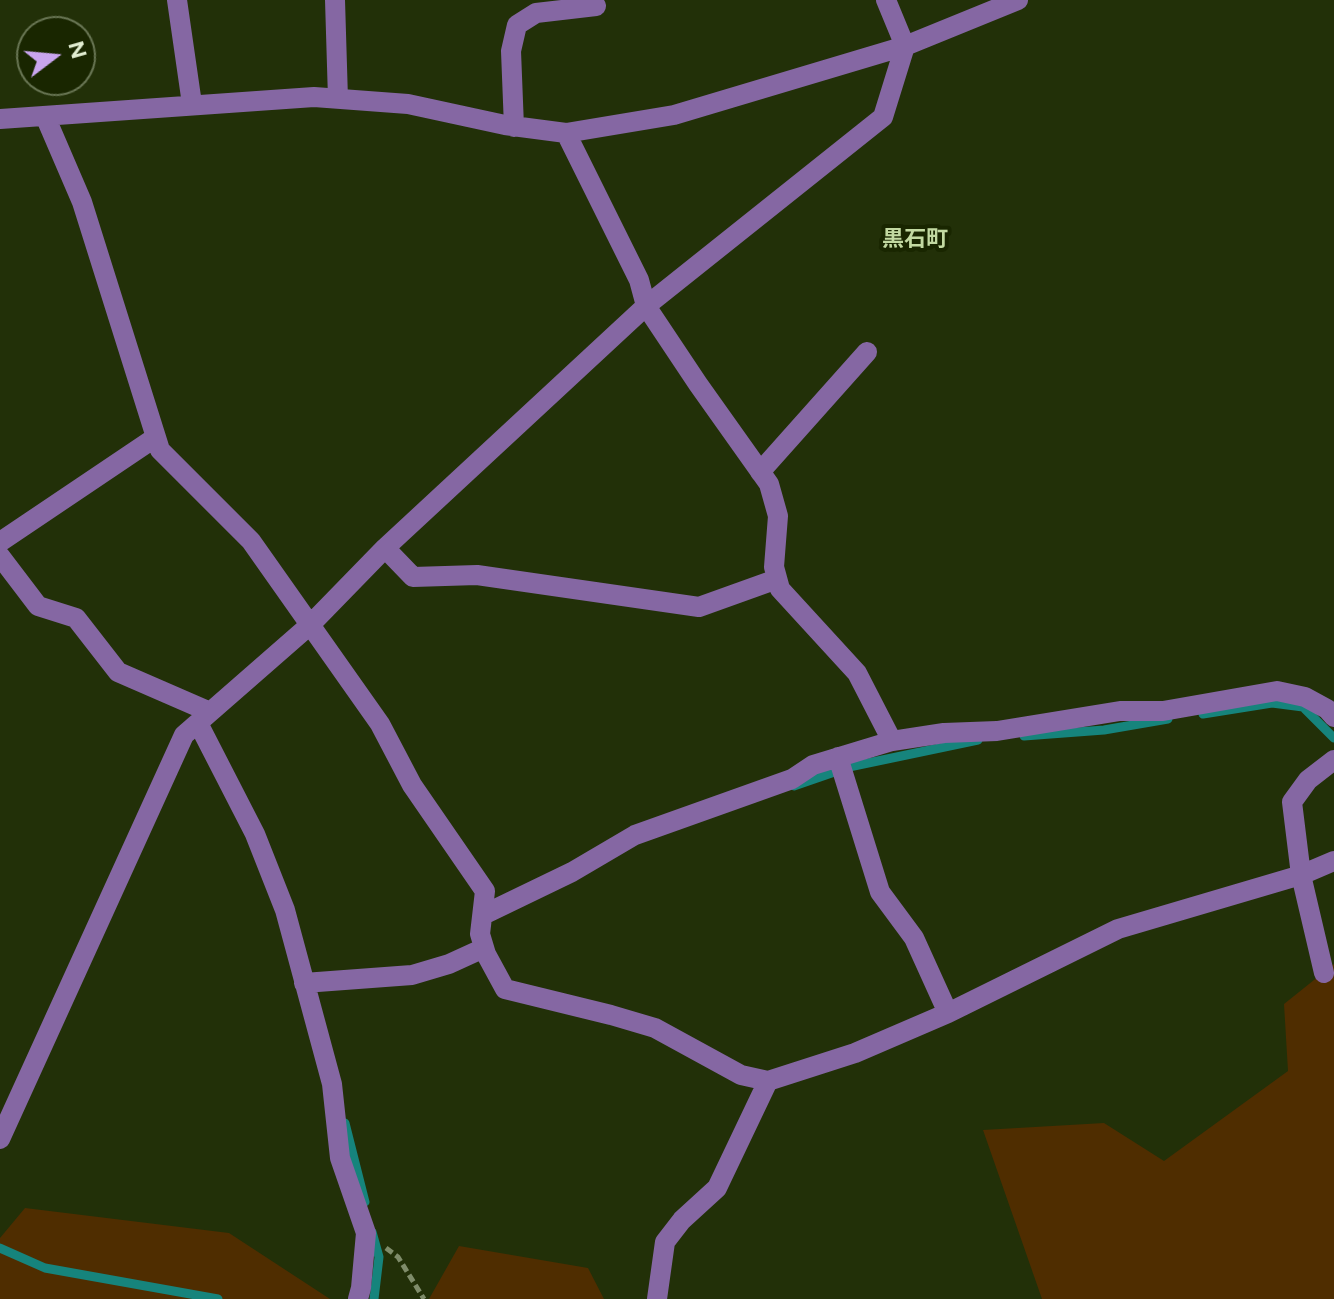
<!DOCTYPE html>
<html>
<head>
<meta charset="utf-8">
<style>
  body { margin:0 }
  #map { position:relative; width:1334px; height:1299px; overflow:hidden; background:#223008; font-family:Figtree,sans-serif }
  canvas { display:block }
  .north { position:absolute; left:16px; top:16px; width:80px; height:80px; box-sizing:border-box; background:#192600; border:2px solid #697654; border-radius:50%; rotate:74deg; font-size:22px; font-weight:700; line-height:32px; text-align:center; color:#e2eed2 }
  .north::after { content:''; display:block; margin:auto; width:28px; height:36px; background:#c9a5ee; clip-path:polygon(50% 0,100% 100%,50% 72%,0 100%) }
</style>
</head>
<body>
<div id="map">
<canvas width="1334" height="1299"></canvas>
<div class="north">N</div>
</div>
<script>
const ctx = document.querySelector('canvas').getContext('2d');
ctx.lineJoin = 'round';
function paint(path, color) { ctx.fillStyle = color; ctx.fill(path, 'evenodd'); }
const shape = rows => new Path2D(rows.map(r => 'M' + r).join(''));
function trace(path, color, width, dash) { ctx.strokeStyle = color; ctx.lineWidth = width; ctx.lineCap = dash ? 'butt' : 'round'; ctx.setLineDash(dash || []); ctx.stroke(path); }
function drawText(font, color, halo, rows, align = 'center') {
  ctx.font = font + ' Figtree,"Noto Sans JP",sans-serif'; ctx.lineWidth = 8; ctx.setLineDash([]); ctx.textBaseline = 'middle'; ctx.strokeStyle = halo; ctx.fillStyle = color; for (const [text, x, y, turn = 0] of rows) {
    ctx.save(); ctx.translate(x, y); ctx.rotate((+turn || 0) * Math.PI / 180); ctx.textAlign = isNaN(turn) ? turn : align; if (halo) ctx.strokeText(text, 0, 0); ctx.fillText(text, 0, 0); ctx.restore();
  }
}
paint(shape([
  [1334,964,1334,1299,1042,1299,983,1130,1104,1123,1164,1161,1288,1071,1284,1004],
  [25,1208,229,1233,330,1299,0,1299,0,1238],
  [459,1246,588,1268,604,1299,429,1299]
]), '#4f2d00');
trace(shape([
  [1203,714,1272,703,1303,707,1334,738],
  [1024,736,1104,730,1168,719],
  [794,786,849,767,978,740],
  [345,1123,365,1202],
  [372,1232,379,1257,374,1299],
  [0,1248,45,1268,218,1299]
]), '#16847c', 9);
trace(shape([
  [386,1248,398,1257,424,1299]
]), '#7f8c6a', 5, [8, 4]);
trace(shape([
  [177,0,192,104],
  [335,0,338,99],
  [45,116,82,202,160,450,251,541,380,724,412,785,485,891,480,934,486,954,505,989,611,1015,655,1028,741,1075,768,1081,855,1053,948,1013,1118,929,1301,875,1334,861],
  [0,119,314,97,408,104,505,125,566,133,674,115,905,46,1018,0],
  [514,127,511,51,517,25,536,13,596,6],
  [566,133,639,280,646,306,698,384,769,484,778,516,774,567,780,589,857,673,892,741],
  [760,472,867,352],
  [0,542,156,437],
  [385,548,413,577,477,575,699,607,777,579],
  [0,556,38,606,76,618,118,672,210,712],
  [198,723,255,834,285,910,332,1084,340,1158,366,1233,361,1288,358,1299],
  [838,757,880,892,914,938,948,1013],
  [483,915,572,872,635,835,792,779,813,765,892,741,944,733,997,731,1120,711,1163,711,1277,691,1305,697,1327,709,1334,717],
  [1324,973,1301,875,1292,802,1308,780,1334,760],
  [304,983,412,975,449,964,484,948],
  [0,1139,184,735,311,624,385,548,646,306,883,117,905,46,886,0],
  [657,1299,665,1242,682,1220,717,1188,768,1081]
]), '#8567a3', 20);
drawText('bold 22px', '#c2d9a1', '#192600', [
  ["黒石町",915,240]
]);
</script>
</body>
</html>
